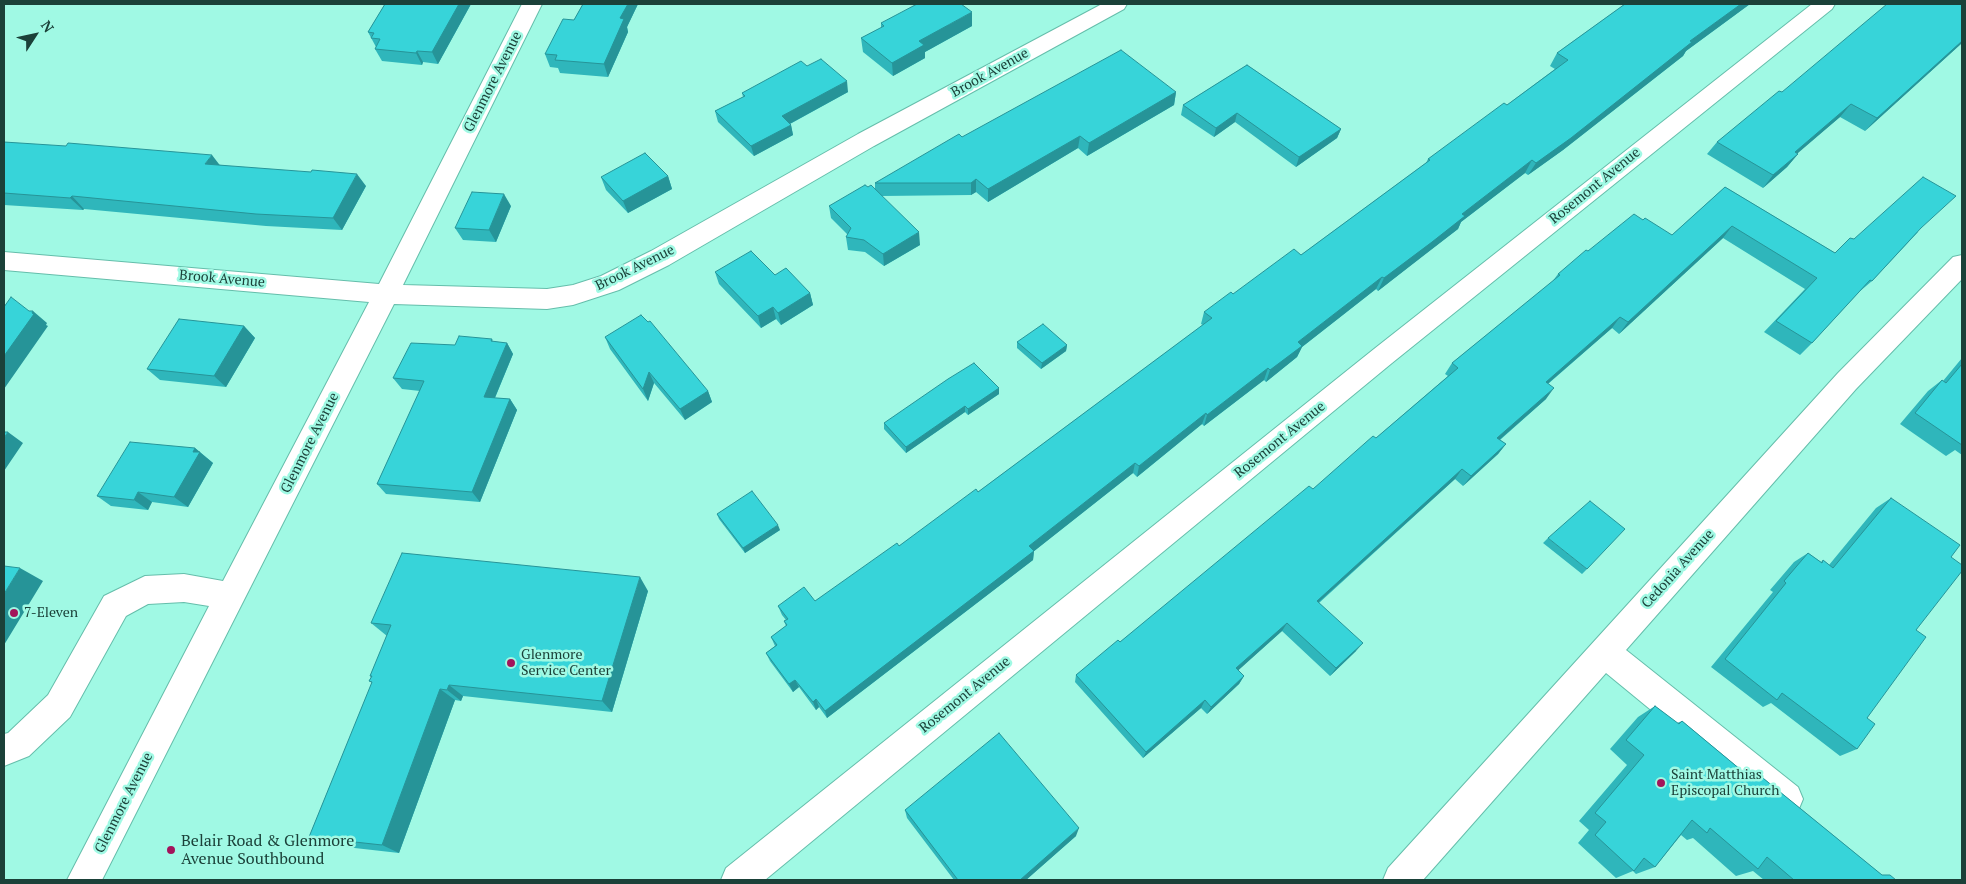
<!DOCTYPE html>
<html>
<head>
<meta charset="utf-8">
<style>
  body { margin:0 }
  #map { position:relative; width:1966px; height:884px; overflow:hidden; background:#a0f9e4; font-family:"PT Serif",serif }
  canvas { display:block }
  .frame { position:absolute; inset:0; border:5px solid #1b4139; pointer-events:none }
  .north { position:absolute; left:10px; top:10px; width:50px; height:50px; -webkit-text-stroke:4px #a0f9e4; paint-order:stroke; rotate:55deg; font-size:14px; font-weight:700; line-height:20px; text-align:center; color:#1b4139 }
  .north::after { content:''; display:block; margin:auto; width:18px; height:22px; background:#1b4139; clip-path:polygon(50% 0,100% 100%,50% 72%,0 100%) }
</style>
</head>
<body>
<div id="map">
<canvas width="1966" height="884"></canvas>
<div class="frame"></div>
<div class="north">N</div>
</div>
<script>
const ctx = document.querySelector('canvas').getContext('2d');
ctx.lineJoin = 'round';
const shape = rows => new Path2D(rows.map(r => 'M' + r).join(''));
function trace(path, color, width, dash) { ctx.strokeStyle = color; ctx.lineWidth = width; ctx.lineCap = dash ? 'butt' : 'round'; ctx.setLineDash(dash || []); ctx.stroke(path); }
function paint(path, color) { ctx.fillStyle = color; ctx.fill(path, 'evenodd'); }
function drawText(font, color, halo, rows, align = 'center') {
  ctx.font = font + ' "PT Serif",serif'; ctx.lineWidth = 5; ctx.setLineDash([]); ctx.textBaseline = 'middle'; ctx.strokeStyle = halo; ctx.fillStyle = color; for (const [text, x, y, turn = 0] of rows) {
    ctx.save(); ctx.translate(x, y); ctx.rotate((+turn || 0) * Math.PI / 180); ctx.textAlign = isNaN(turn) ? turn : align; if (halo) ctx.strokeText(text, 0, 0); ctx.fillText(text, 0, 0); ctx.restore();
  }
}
const minor = shape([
  [522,4,542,4,403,285,547,289,573,285,601,276,651,251,858,134,1102,4,1127,4,1124,9,874,146,669,265,619,290,573,305,547,309,394,304,102,880,67,880,209,606,184,602,148,604,126,616,70,717,29,756,4,766,4,734,8,733,48,695,104,596,145,576,184,574,223,581,369,302,4,270,4,252,379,284,522,4],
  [1812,4,1835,4,1832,9,1392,363,765,880,721,880,726,868,1374,349,1812,4],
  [1962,255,1962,279,1856,389,1626,650,1798,787,1803,799,1798,811,1786,816,1774,811,1606,673,1423,880,1383,880,1388,868,1838,373,1953,257,1962,255]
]);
trace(minor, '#65beab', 2);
paint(minor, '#fff');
paint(shape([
  [385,4,471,4,438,64,423,62,422,65,382,61,375,49,376,47,368,32],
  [583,4,638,4,627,27,628,32,608,77,560,73,558,68,550,67,545,54,574,20],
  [1625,4,1750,4,1686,51,1683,56,1563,150,1528,175,1525,173,1461,222,1458,229,1425,254,1378,291,1376,289,1302,347,1297,357,1266,382,1264,380,1204,426,1202,424,1137,477,1133,473,1034,551,1033,560,827,718,819,707,816,710,799,687,793,692,770,661,766,653,775,646,771,637,786,626,784,621,786,620,782,615,778,606,815,601,899,546,978,492,1203,325,1201,324,1204,312,1301,255,1426,163,1428,159,1507,105,1555,69,1550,66,1557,53],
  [881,23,972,26,925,52,925,58,893,76,863,52,861,38,881,28],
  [1962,43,1865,131,1840,117,1797,153,1798,154,1787,167,1763,188,1707,154,1717,142,1782,92],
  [1247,65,1341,129,1337,138,1296,167,1235,122,1214,137,1181,115,1183,105],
  [807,66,848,92,790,124,791,125,793,135,754,156,718,122,715,111,743,97,742,93],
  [1176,92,1174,105,1087,156,1078,148,988,202,976,192,971,195,882,196,920,245,884,266,865,252,848,250,846,237,848,235,831,218,829,206,868,187,875,189,875,183,962,137],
  [4,142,221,165,366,186,342,230,266,226,84,209,83,210,4,205],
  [668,176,672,189,628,213,606,190,601,177],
  [1725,187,1835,253,1854,239,1918,232,1872,281,1859,292,1812,343,1800,355,1764,332,1805,289,1723,238,1619,334,1612,328,1548,384,1546,399,1500,440,1506,444,1498,454,1463,486,1455,479,1319,603,1356,651,1330,676,1282,631,1238,670,1244,676,1239,684,1207,714,1201,708,1143,758,1075,682,1076,675,1120,642,1313,489,1376,438,1448,376,1445,374,1452,363,1552,282,1558,274,1588,251,1643,220,1672,235],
  [511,206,496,242,463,240,455,228],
  [715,272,775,275,810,293,813,305,781,325,776,319,761,328,719,284],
  [244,326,255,338,226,387,160,380,147,369],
  [605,337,708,391,712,402,685,420,654,383,648,401,610,349],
  [492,339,493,342,507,343,513,354,495,398,510,399,517,410,480,502,386,494,377,484,420,391,402,389,393,378,455,345],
  [1017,342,1067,345,1066,351,1041,369,1017,348],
  [1962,358,1962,455,1955,450,1946,456,1900,424,1928,391,1942,380,1943,381],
  [999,388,999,394,968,415,965,412,906,453,884,429,884,423],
  [195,448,213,463,188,507,152,502,148,510,111,506,97,496],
  [1891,498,1951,557,1916,630,1867,718,1857,749,1840,756,1771,703,1763,707,1711,667,1773,592,1770,590,1794,562,1808,553,1821,562,1823,560,1829,565,1876,508],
  [717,514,780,530,745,553,719,519],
  [1548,538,1587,569,1582,574,1543,543],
  [648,591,612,712,463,696,461,701,455,700,399,853,328,845,309,837,372,683,369,681,371,677,370,676,387,636,371,623],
  [1655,706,1677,723,1682,721,1751,778,1758,774,1882,875,1896,880,1764,880,1753,871,1736,876,1693,838,1687,840,1681,835,1655,867,1636,874,1633,871,1616,878,1578,843,1589,830,1579,821,1627,765,1610,749,1638,717],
  [905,810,1076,836,1026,880,954,880,907,818]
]), '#2fb6bb');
paint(shape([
  [459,4,471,4,438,64,432,52],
  [628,4,638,4,627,27,628,32,608,77,604,64,620,18],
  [1741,4,1750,4,1686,51,1683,56,1563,150,1528,175,1536,163,1690,41],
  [972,12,972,26,925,52,925,58,893,76,892,63,919,41],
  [1962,41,1962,43,1865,131,1877,118],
  [417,51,423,62,422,65,416,53],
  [847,81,848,92,784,127,782,116],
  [1176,92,1174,105,1087,156,1089,143],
  [1851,104,1840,117,1784,165,1795,152],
  [1237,113,1235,122,1214,137,1216,128],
  [791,125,793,135,754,156,751,146],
  [1341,129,1337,138,1296,167,1299,157],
  [1080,136,1078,148,988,202,988,189],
  [1798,154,1787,167,1763,188,1773,175],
  [212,155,222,168,205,164],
  [1532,160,1525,173,1461,222,1458,229,1378,291,1384,278,1462,214],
  [357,174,366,186,342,230,333,218],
  [668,176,672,189,628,213,623,201],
  [976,179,976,192,971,195,971,183],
  [504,194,511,206,496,242,489,230],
  [72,196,84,209,83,210,70,198],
  [1732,226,1723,238,1619,334,1628,322],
  [919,232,920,245,884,266,883,254],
  [1382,277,1376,289,1302,347,1297,357,1266,382,1270,370,1298,342],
  [810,293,813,305,781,325,778,313],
  [773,307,776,319,761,328,758,316],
  [33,311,47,323,46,325,48,326,4,389,4,356],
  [1620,317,1612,328,1537,393,1546,382],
  [244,326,255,338,226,387,214,376],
  [507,343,513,354,491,407,484,397],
  [1067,345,1066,351,1041,369,1042,363],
  [1268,368,1264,380,1204,426,1207,415],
  [649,372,654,383,648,401,643,389],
  [999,388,999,394,968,415,968,409],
  [1554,388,1546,399,1490,448,1497,438],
  [708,391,712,402,685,420,680,409],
  [510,399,517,410,480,502,472,492],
  [965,406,965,412,906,453,906,447],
  [1206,413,1202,424,1137,477,1139,466],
  [8,432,23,443,4,471,4,438],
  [1506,444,1498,454,1463,486,1471,476],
  [195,448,213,463,188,507,174,497],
  [1135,463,1133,473,1033,552,1034,551,1033,560,827,718,825,711,1029,546],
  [1462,469,1455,479,1311,609,1317,601],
  [138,492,152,502,148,510,134,500],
  [778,525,780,530,745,553,743,548],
  [20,568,43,581,4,645,4,594],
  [640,577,648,591,612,712,602,701],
  [1287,623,1282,631,1232,676,1236,668],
  [1363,643,1356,651,1330,676,1336,668],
  [1244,676,1239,684,1207,714,1211,707],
  [795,680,799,687,793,692,789,684],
  [449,685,463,696,461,701,447,690],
  [440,689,455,700,399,853,382,845],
  [816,699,819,707,816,710,813,702],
  [1205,700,1201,708,1143,758,1146,752],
  [1079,828,1076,836,1026,880,1020,880]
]), '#269498');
const building = shape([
  [385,4,459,4,432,52,417,51,416,53,375,49,380,39,371,38,374,33,368,32,385,4],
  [583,4,628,4,620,18,624,19,604,64,555,60,557,55,545,54,563,19,574,20,583,4],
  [917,4,961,4,972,12,919,41,924,45,892,63,861,38,884,26,881,23,917,4],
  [1625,4,1741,4,1690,41,1692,42,1571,138,1536,163,1532,160,1462,214,1465,216,1432,242,1384,278,1382,277,1298,342,1302,346,1270,370,1268,368,1207,415,1206,413,1139,466,1135,463,1029,546,1034,551,825,711,816,699,813,702,795,680,789,684,766,653,777,645,771,637,787,625,784,621,788,619,778,606,804,587,815,601,897,543,899,546,976,489,978,492,1212,318,1204,312,1231,292,1233,294,1294,249,1301,255,1430,160,1428,159,1504,103,1507,105,1568,60,1557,53,1625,4],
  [1887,4,1962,4,1962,41,1877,118,1851,104,1795,152,1798,154,1773,175,1717,142,1779,91,1782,92,1887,4],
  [1121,50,1176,92,1089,143,1080,136,988,189,976,179,971,183,875,183,959,134,962,137,1121,50],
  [821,59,847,81,782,116,791,125,751,146,715,111,745,96,742,93,801,61,807,66,821,59],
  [1247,65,1341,129,1299,157,1237,113,1216,128,1183,105,1247,65],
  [4,142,66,146,68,143,212,155,205,164,311,172,312,170,357,174,333,218,256,214,72,196,70,198,4,193,4,142],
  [645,153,668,176,623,201,601,177,645,153],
  [1923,177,1956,196,1921,228,1872,281,1870,280,1812,343,1776,321,1817,278,1732,226,1628,322,1620,317,1546,382,1554,388,1497,438,1506,444,1471,476,1462,469,1317,601,1363,643,1336,668,1287,623,1236,668,1244,676,1211,707,1205,700,1146,752,1076,675,1118,640,1120,642,1309,486,1313,489,1373,436,1376,438,1458,368,1452,363,1560,275,1558,274,1586,250,1588,251,1634,214,1643,220,1645,218,1672,235,1725,187,1835,253,1850,238,1854,239,1923,177],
  [865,185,868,187,871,185,919,232,883,254,864,240,846,237,851,228,829,206,865,185],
  [472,192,504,194,489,230,455,228,472,192],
  [751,251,775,275,786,268,810,293,778,313,773,307,758,316,715,272,751,251],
  [11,297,29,311,33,311,32,313,34,314,4,356,4,307,11,297],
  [641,315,648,322,650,321,708,391,680,409,649,372,643,389,605,337,641,315],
  [179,319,244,326,214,376,147,369,179,319],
  [1043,324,1067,345,1042,363,1017,342,1043,324],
  [459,336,492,339,491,341,507,343,484,397,510,399,472,492,377,484,424,381,393,378,411,343,455,345,459,336],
  [974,363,999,388,968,409,965,406,906,447,884,423,948,379,974,363],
  [1962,364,1962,445,1915,413,1942,380,1946,383,1962,364],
  [4,432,8,432,4,438,4,432],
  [130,442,195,448,193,452,200,452,174,497,138,492,134,500,97,496,130,442],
  [752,491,778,525,743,548,717,514,752,491],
  [1891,498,1960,545,1951,557,1962,565,1962,571,1916,630,1926,637,1867,718,1875,724,1857,749,1782,693,1777,700,1725,659,1786,583,1784,581,1808,553,1822,563,1823,560,1833,568,1891,498],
  [1590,501,1625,529,1587,569,1548,538,1590,501],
  [402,553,640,577,602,701,449,685,447,690,440,689,382,845,309,837,372,682,369,681,372,676,370,676,391,625,371,623,402,553],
  [4,566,20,568,4,594,4,566],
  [1655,706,1679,724,1682,721,1753,780,1758,774,1882,875,1890,875,1896,880,1794,880,1767,857,1758,869,1710,828,1707,833,1692,820,1655,867,1644,858,1634,871,1595,835,1606,822,1595,813,1644,755,1626,740,1655,706],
  [999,733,1079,828,1020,880,958,880,905,810,999,733]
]);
paint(building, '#37d4d9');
trace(building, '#269498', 1);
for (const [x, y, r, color] of [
  [14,613,5,"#a3145b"],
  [511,663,5,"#a3145b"],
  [1661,783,5,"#a3145b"],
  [171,850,5,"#a3145b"]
]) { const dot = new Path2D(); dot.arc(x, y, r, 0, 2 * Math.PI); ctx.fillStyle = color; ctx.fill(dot); trace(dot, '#a0f9e4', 2); }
drawText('14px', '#1b4139', '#a0f9e4', [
  ["Brook Avenue",990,73,-29],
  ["Glenmore Avenue",493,82,-63],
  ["Rosemont Avenue",1595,186,-39],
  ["Brook Avenue",635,268,-26],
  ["Brook Avenue",222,279,5],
  ["Rosemont Avenue",1280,440,-39],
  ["Glenmore Avenue",310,443,-63],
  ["Cedonia Avenue",1678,569,-48],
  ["Rosemont Avenue",965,695,-39],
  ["Glenmore Avenue",124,803,-63]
]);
drawText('14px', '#1b4139', '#a0f9e4', [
  ["7-Eleven",24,613],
  ["Glenmore",521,655],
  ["Service Center",521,671],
  ["Saint Matthias",1671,775],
  ["Episcopal Church",1671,791]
], 'left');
drawText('16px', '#1b4139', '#a0f9e4', [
  ["Belair Road & Glenmore",181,841],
  ["Avenue Southbound",181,859]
], 'left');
</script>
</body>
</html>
